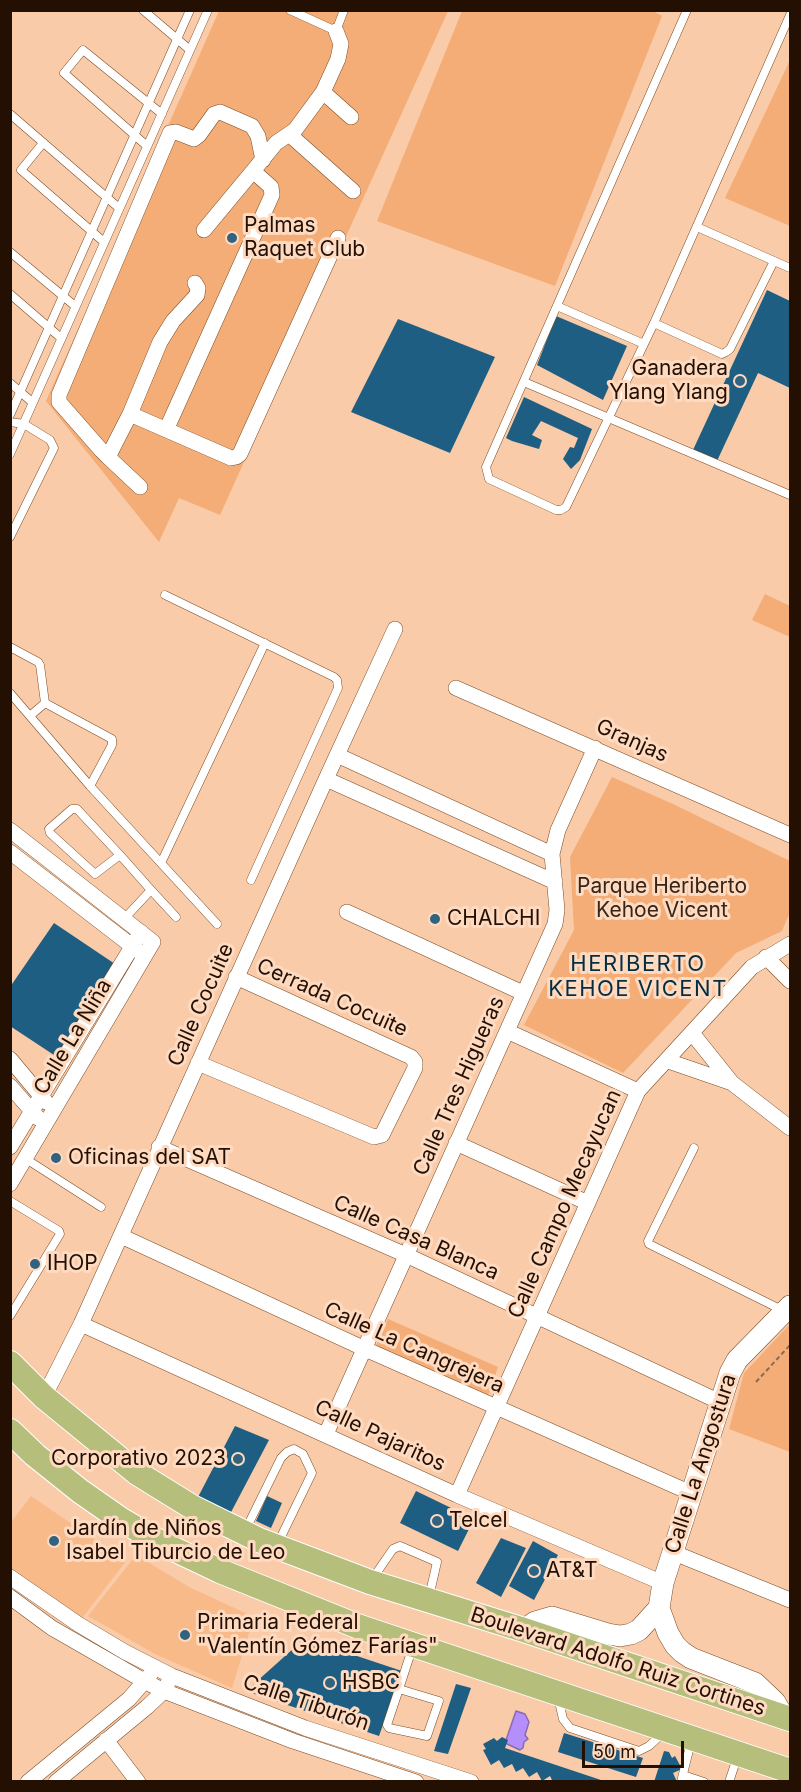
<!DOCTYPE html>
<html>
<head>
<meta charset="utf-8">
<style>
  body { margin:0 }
  #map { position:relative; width:801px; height:1792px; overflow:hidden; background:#f9cba9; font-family:Inter,sans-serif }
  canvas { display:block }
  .frame { position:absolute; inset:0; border:12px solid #241002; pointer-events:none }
  .scale { position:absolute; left:582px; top:1741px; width:102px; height:27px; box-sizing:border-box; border:3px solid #241002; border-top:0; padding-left:8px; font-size:18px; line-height:21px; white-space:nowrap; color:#241002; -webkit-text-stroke:4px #fedac1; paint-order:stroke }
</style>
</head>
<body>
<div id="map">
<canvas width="801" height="1792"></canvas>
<div class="frame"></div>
<div class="scale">50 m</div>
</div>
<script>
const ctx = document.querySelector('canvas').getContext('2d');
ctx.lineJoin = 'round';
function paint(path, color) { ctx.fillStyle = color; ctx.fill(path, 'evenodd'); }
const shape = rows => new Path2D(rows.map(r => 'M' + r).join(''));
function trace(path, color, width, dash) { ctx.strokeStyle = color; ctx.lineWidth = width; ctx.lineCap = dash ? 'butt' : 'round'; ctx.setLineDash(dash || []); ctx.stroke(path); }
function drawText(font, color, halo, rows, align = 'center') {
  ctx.font = font + ' Inter,sans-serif'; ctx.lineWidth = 6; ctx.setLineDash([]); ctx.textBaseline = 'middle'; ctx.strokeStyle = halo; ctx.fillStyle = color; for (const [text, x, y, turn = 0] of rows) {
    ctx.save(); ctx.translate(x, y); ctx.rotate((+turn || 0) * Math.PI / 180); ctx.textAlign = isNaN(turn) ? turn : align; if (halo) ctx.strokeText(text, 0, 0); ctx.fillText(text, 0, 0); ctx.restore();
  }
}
paint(shape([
  [31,1496,126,1561,80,1621,11,1572,11,1522],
  [136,1555,191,1588,254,1617,232,1688,155,1654,88,1616]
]), '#f9ba8a');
paint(shape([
  [651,10,662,16,555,286,377,221,462,11],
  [219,11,448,11,220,515,179,498,159,542,46,401],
  [790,60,790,226,725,198],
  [765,594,790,606,790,637,752,620],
  [612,777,673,804,790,861,790,912,782,931,736,953,623,1073,524,1025,574,930,570,857],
  [388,1319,498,1367,488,1396,375,1348],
  [790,1324,790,1452,729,1429,744,1373]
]), '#f4ad76');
const water = shape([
  [516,1711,525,1714,529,1722,525,1735,528,1739,524,1742,523,1748,520,1750,505,1743,516,1711]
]);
paint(water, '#b48ffc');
trace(water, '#8969b1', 1.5);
paint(shape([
  [767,290,790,301,790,388,758,373,717,461,693,450],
  [556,316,627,346,603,400,537,365],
  [398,319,495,357,450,453,351,412],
  [524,397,592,429,580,460,571,469,563,459,570,447,574,448,578,438,541,421,532,435,542,440,539,449,512,441,506,438],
  [54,923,118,966,57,1057,10,1026,10,987],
  [235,1426,269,1440,229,1516,197,1499],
  [416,1491,474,1519,458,1551,400,1523],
  [267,1496,282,1503,271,1528,256,1521],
  [501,1538,526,1548,501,1597,476,1583],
  [533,1541,558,1555,534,1600,509,1586],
  [297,1636,402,1671,379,1736,246,1691,294,1648],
  [456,1684,471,1688,448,1754,434,1751],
  [564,1733,643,1758,636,1777,558,1752],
  [502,1737,508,1740,505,1748,607,1782,553,1782,550,1776,542,1781,537,1772,529,1777,523,1768,516,1772,512,1764,504,1768,499,1760,491,1765,483,1750,486,1749,483,1744,494,1738,497,1741],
  [664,1751,669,1752,672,1758,675,1756,682,1769,673,1773,677,1782,654,1782]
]), '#1d5e82');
const lane = shape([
  [143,10,190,50],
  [290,10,336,31,344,10],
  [687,10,486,467,489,479,556,510,561,510,566,507,654,323,790,15],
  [10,114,119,208],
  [43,143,21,170,104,242],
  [147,146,64,73,83,50,162,114],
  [697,227,790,268],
  [10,252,75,306],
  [10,294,61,338],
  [557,306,644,344],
  [654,323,722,354,726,352,730,349,774,261],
  [524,382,790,495],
  [10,383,32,402],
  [10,415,190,10],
  [10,422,24,424,50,440,54,448,10,537],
  [10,454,208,10],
  [165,595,334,677,337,680,338,688,251,880],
  [10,647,38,662,40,665,45,703,112,739,112,745,90,786],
  [10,693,90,786,217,924],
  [31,715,45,703],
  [120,855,95,874,50,833,49,829,72,809,77,809,120,855,151,890,176,917],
  [161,863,265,643],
  [124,919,151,890],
  [694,1148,648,1241,649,1244,784,1311],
  [26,1159,101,1207],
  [10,1201,59,1231,60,1234,10,1316],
  [245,1531,281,1458,287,1452,294,1449,303,1454,312,1473,278,1543],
  [373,1578,393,1549,400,1546,437,1562,429,1597],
  [399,1689,439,1701,427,1736,389,1728,387,1725,399,1689,412,1649],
  [558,1697,563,1719,570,1728,639,1751,649,1746,664,1732],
  [683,1775,704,1782],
  [681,1782,691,1742],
  [729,1782,737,1758]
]);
const street = shape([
  [323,92,351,117],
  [290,135,353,191],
  [263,160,258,136,252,126,220,112,214,114,199,135,194,139,176,132,170,133,59,395,59,402,101,450,108,457,130,414,231,458,236,457,240,454,338,238],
  [204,230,253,171],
  [130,414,160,342,173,321,197,295,198,288,195,283],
  [167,428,272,195,271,187,253,171,276,143,295,130,323,92,338,59,341,44,336,31],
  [108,457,140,487],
  [456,688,790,835],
  [337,755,552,854],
  [326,779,555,882],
  [10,830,153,942,10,1184],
  [10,852,141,953],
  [347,912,523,993],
  [766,957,790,981],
  [507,1031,638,1091],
  [692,1033,732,1083,790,1128],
  [10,1059,46,1102],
  [668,1061,732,1083],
  [198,1063,374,1137,382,1135,415,1068,415,1062,411,1057,236,977],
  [10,1086,38,1118],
  [456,1143,588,1203],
  [10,1147,141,932],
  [159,1147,406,1255,720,1402],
  [121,1236,365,1349,691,1493],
  [81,1324,457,1495,663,1583],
  [44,1397,81,1324,326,779,395,629],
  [326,1434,555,924,557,910,552,854,558,830,595,748],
  [457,1495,638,1091,752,967,790,944],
  [672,1552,790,1600],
  [10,1577,78,1624,125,1652,172,1676,305,1728,471,1782],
  [10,1597,52,1628,146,1682,164,1691,293,1741,416,1782],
  [106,1740,138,1782],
  [28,1782,129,1699,150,1675],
  [56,1782,147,1707,164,1691,168,1683]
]);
const secondary = shape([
  [524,1630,535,1622,552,1617,608,1634,620,1636,631,1634,639,1630,659,1608],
  [783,1716,775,1702,755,1683,691,1658,682,1652,675,1645,668,1633,659,1608,663,1583,730,1373,737,1360,790,1306]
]);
const primary = shape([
  [10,1363,44,1397,137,1473,192,1507,259,1540,370,1582,524,1630,790,1719],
  [10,1431,35,1455,80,1491,120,1519,161,1543,220,1571,357,1626,790,1771]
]);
trace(lane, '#7d4c23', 9);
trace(street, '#7d4c23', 16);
trace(secondary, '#7d4c23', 22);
trace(primary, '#fff', 26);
trace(shape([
  [756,1382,790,1345]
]), '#896951', 2, [4.5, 3]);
trace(lane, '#fff', 8);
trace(street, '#fff', 15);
trace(secondary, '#fff', 21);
trace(primary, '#b5be7b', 24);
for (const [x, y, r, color] of [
  [232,238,6,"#316280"],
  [740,381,6,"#316280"],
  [435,919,6,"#316280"],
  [56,1158,6,"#316280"],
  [35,1264,6,"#316280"],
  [238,1459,6,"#316280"],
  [437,1521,6,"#316280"],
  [54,1541,6,"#316280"],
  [534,1571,6,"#316280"],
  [185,1635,6,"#316280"],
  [330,1683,6,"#316280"]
]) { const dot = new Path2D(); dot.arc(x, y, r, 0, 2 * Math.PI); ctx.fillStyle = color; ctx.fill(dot); trace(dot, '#fedac1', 2); }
drawText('21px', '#241002', '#fedac1', [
  ["Palmas",244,226],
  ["Raquet Club",244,250],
  ["Ganadera",728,369,"right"],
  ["Ylang Ylang",728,393,"right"],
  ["CHALCHI",447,919],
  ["Oficinas del SAT",68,1158],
  ["IHOP",47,1264],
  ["Corporativo 2023",226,1459,"right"],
  ["Telcel",449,1521],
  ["Jardín de Niños",66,1529],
  ["Isabel Tiburcio de Leo",66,1553],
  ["AT&T",546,1571],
  ["Primaria Federal",197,1623],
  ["\"Valentín Gómez Farías\"",197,1647],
  ["HSBC",342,1683]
], 'left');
drawText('21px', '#241002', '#fedac1', [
  ["Granjas",632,741,24],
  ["Cerrada Cocuite",332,998,24],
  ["Calle Cocuite",201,1005,-66],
  ["Calle La Niña",73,1037,-59],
  ["Calle Tres Higueras",459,1086,-66],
  ["Calle Campo Mecayucan",565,1204,-66],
  ["Calle Casa Blanca",416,1238,24],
  ["Calle La Cangrejera",414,1348,24],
  ["Calle Pajaritos",380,1436,25],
  ["Calle La Angostura",701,1464,-72],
  ["Boulevard Adolfo Ruiz Cortines",618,1662,18],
  ["Calle Tiburón",306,1703,19]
]);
drawText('21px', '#382517', '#fedac1', [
  ["Parque Heriberto",662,887],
  ["Kehoe Vicent",662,911]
]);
ctx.letterSpacing = '1.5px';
drawText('22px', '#032d43', '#fedac1', [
  ["HERIBERTO",638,964],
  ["KEHOE VICENT",638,989]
]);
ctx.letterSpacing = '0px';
</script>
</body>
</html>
